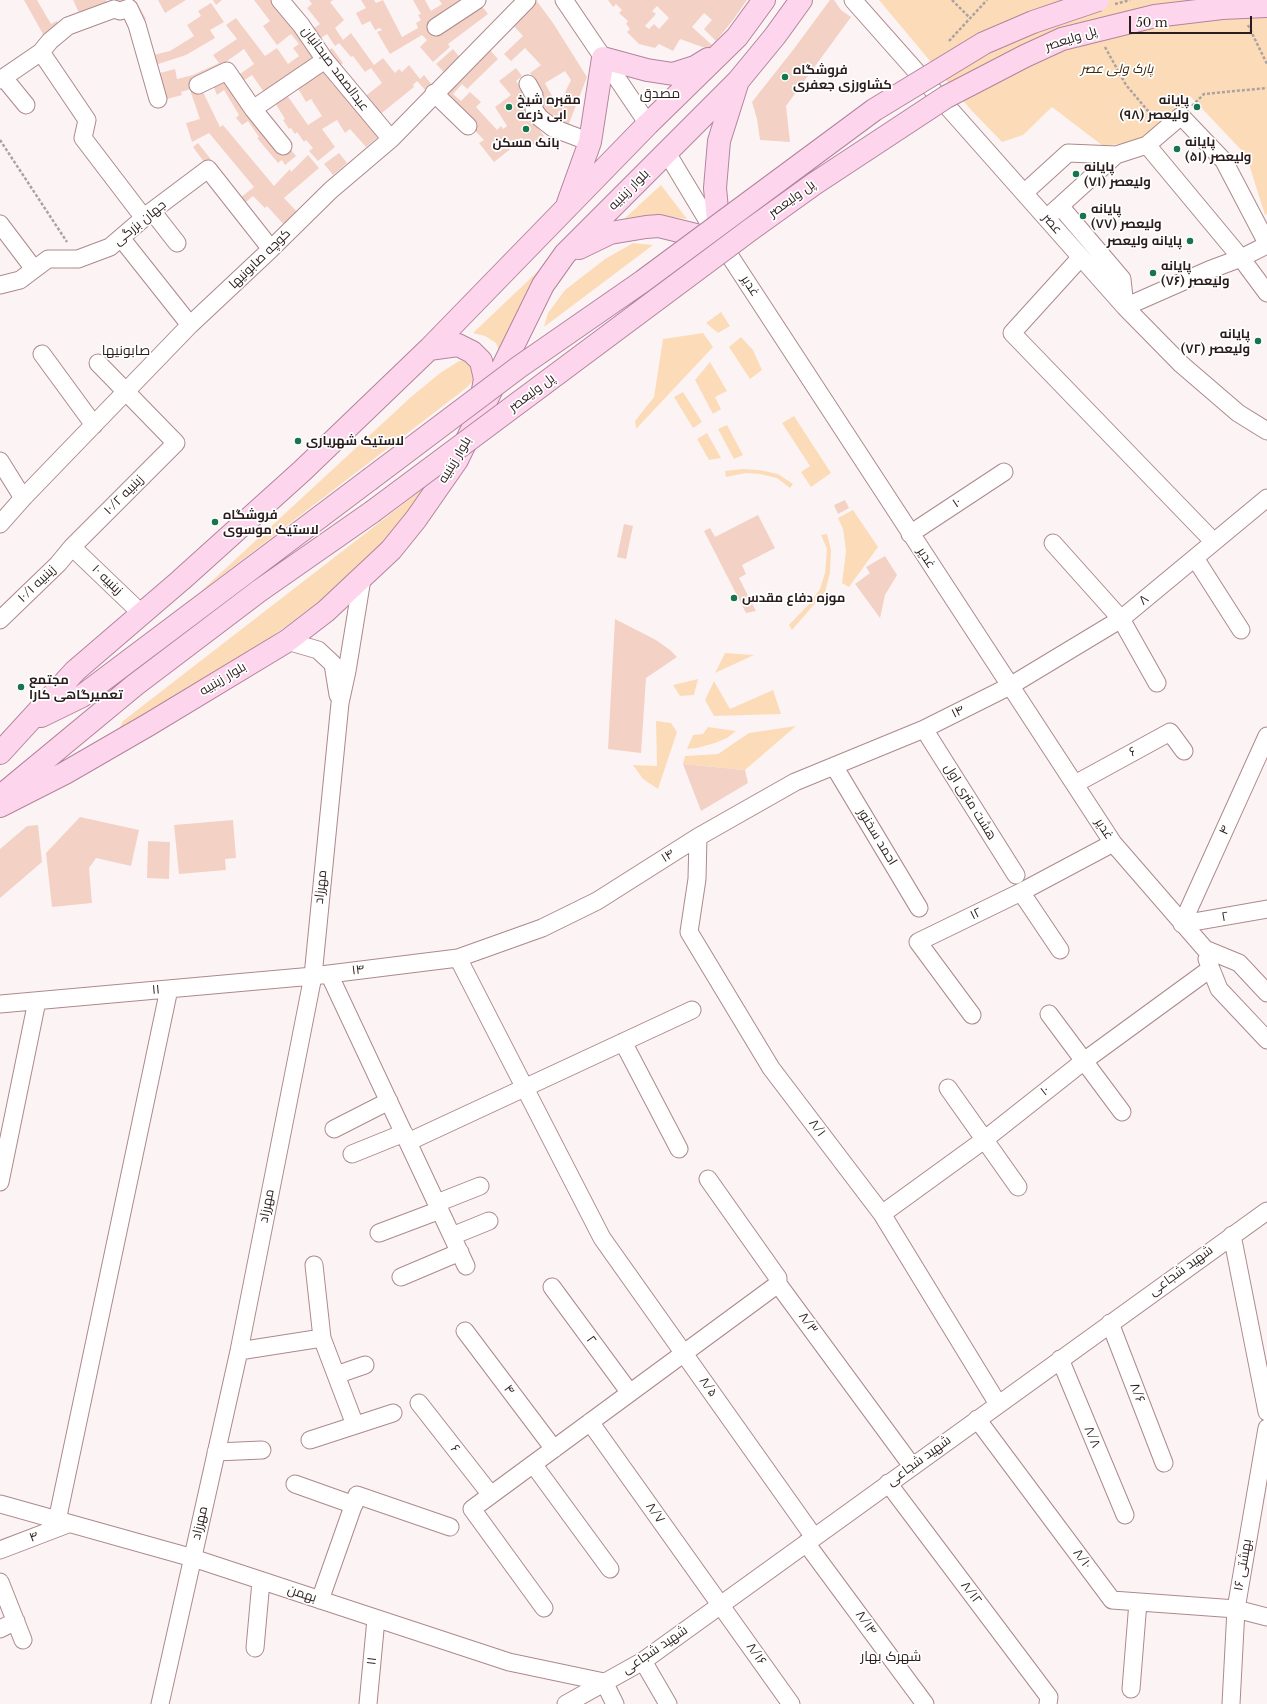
<!DOCTYPE html>
<html>
<head>
<meta charset="utf-8">
<style>
  body { margin:0 }
  #map { position:relative; width:1267px; height:1704px; overflow:hidden; background:#fcf4f4; font-family:"Libre Baskerville",serif }
  canvas { display:block }
  .scale { position:absolute; left:1129px; top:16px; width:123px; height:18px; box-sizing:border-box; border:2px solid #2b1d1e; border-top:0; padding-left:5px; font-size:12px; line-height:14px; white-space:nowrap; color:#2b1d1e; -webkit-text-stroke:3px #fff; paint-order:stroke }
</style>
</head>
<body>
<div id="map">
<canvas width="1267" height="1704"></canvas>
<div class="scale">50 m</div>
</div>
<script>
const ctx = document.querySelector('canvas').getContext('2d');
ctx.lineJoin = 'round';
function paint(path, color) { ctx.fillStyle = color; ctx.fill(path, 'evenodd'); }
const shape = rows => new Path2D(rows.map(r => 'M' + r).join(''));
function trace(path, color, width, dash) { ctx.strokeStyle = color; ctx.lineWidth = width; ctx.lineCap = dash ? 'butt' : 'round'; ctx.setLineDash(dash || []); ctx.stroke(path); }
function drawText(font, color, halo, rows, align = 'center') {
  ctx.font = font + ' "Libre Baskerville",Cairo,serif'; ctx.lineWidth = 3.5; ctx.setLineDash([]); ctx.textBaseline = 'middle'; ctx.strokeStyle = halo; ctx.fillStyle = color; for (const [text, x, y, turn = 0] of rows) {
    ctx.save(); ctx.translate(x, y); ctx.rotate((+turn || 0) * Math.PI / 180); ctx.textAlign = isNaN(turn) ? turn : align; if (halo) ctx.strokeText(text, 0, 0); ctx.fillText(text, 0, 0); ctx.restore();
  }
}
paint(shape([
  [879,0,1267,0,1267,214,1265,215,1246,155,1190,96,1144,141,1103,146,1052,107,1023,135,1002,142,971,110],
  [661,185,687,219,657,215,625,218],
  [633,243,653,245,544,327,548,313,565,290,605,259],
  [554,256,500,353,496,343,485,336,473,333],
  [721,312,730,326,718,333,706,323],
  [703,333,713,347,636,429,635,421,654,397,663,339],
  [741,337,753,350,762,370,750,379,729,347],
  [459,361,466,361,473,367,477,377,465,389,199,593,411,397,440,373],
  [710,362,727,391,715,397,721,409,713,414,695,380],
  [683,392,702,422,693,428,674,397],
  [794,416,831,473,811,487,801,472,810,466,782,423],
  [727,425,743,455,734,459,718,429],
  [707,433,721,458,709,460,697,439],
  [743,469,759,470,778,474,793,484,790,488,777,478,760,474,746,473,726,477,725,471],
  [433,481,405,521,357,573,266,641,119,729,123,721],
  [853,510,878,547,849,587,842,583,846,551,843,529,838,518],
  [827,534,831,550,830,573,825,592,792,630,789,625,809,604,820,589,825,573,827,549,821,535],
  [725,653,754,655,715,673],
  [698,679,694,695,680,696,673,685],
  [714,681,730,709,773,690,781,714,714,716,705,700],
  [656,721,671,723,677,732,658,789,643,779,633,765,657,766],
  [796,726,745,770,683,764,685,756,718,754,749,733],
  [708,727,736,731,727,738,715,743,697,748,687,749,693,735,703,734]
]), '#fcdcb8');
paint(shape([
  [24,0,37,0,51,24,57,21,60,28,44,36],
  [73,0,106,0,108,5,81,17],
  [117,0,131,0,132,3,136,1,146,19,140,23,121,9],
  [158,0,186,0,165,13],
  [213,0,222,0,216,5],
  [254,0,274,0,320,58,266,95,252,75,240,83,236,77,254,64,244,49,220,66,197,87,181,92,182,95,167,99,160,73,175,69,177,79,193,75,219,63,213,55,237,39,226,25,236,18,265,56,277,48,288,64,299,56,293,48,299,44,291,34,277,45,263,26,270,21],
  [309,0,333,0,330,2,344,20,335,28,343,40,351,33,374,65,383,58,395,73,399,69,402,72,409,65,420,79,424,75,433,86,426,91,417,81,413,85,414,87,378,116,363,98,382,83,371,68,365,72,353,56,351,57,339,43,335,46,327,34,318,40,311,30,320,24,307,8,312,4],
  [361,0,374,0,376,3,383,0,402,37,418,28,416,23,421,20,418,15,421,14,413,0,425,0,431,11,442,4,439,0,473,0,478,1,488,14,448,44,450,47,433,62,420,47,427,40,422,35,390,54,377,32,382,30,380,28,375,30,370,21,362,25,356,13,366,8],
  [533,0,536,0,553,23,587,77,568,126,547,114,541,104,538,87,530,73,541,65,525,48,511,61,504,54,523,36,512,24],
  [565,71,571,80,558,107,545,83],
  [608,0,747,0,733,20,716,41,704,29,712,20,704,13,692,27,712,45,708,49,680,39,673,51,659,44,655,48,639,44,627,32,630,29,626,24,628,21,619,13,622,10,616,4,613,7],
  [657,6,669,18,659,29,654,24,649,29,645,26,656,14,652,11],
  [830,0,834,0,841,10,851,17,786,106,790,142,760,140,757,119,752,102,793,50],
  [211,3,224,22,210,30,215,38,186,55,152,66,149,56,170,51,194,36,187,25,201,16,198,11],
  [486,46,498,59,467,89,462,84,453,94,461,101,470,92,481,102,476,107,497,130,501,126,503,129,507,126,495,107,511,95,499,81,516,68,522,76,516,81,530,101,523,107,544,136,528,148,522,140,494,162,479,143,484,140,438,93],
  [332,48,343,63,338,67,327,52],
  [453,49,461,59,446,74,436,64],
  [324,70,333,85,337,82,379,136,366,147,350,129,345,133,337,120,322,129,335,147,318,161,309,151,313,148,306,140,304,142,297,132,295,134,291,128,289,129,283,120,285,119,272,98,284,91,308,125,322,116,311,99,306,102,297,87],
  [226,74,296,156,285,165,282,160,278,163,257,138,259,137,248,121,242,125,236,118,239,115,224,90,217,95,213,85,202,90,220,127,223,125,274,186,290,169,291,172,308,155,319,168,284,198,299,214,286,227,267,206,265,208,253,196,240,207,236,201,254,187,209,133,192,142,186,123,200,119,190,90],
  [198,143,213,162,207,166,193,147],
  [339,153,347,163,333,175,324,164],
  [845,500,849,508,838,514,834,505],
  [758,515,775,548,742,565,746,574,739,578,756,611,746,613,704,531,710,528,715,537],
  [624,524,633,526,626,559,617,557],
  [885,556,897,575,885,595,880,618,855,584,870,573,866,567],
  [615,619,656,640,670,650,677,657,646,678,641,753,608,749],
  [683,764,745,770,748,783,701,811],
  [80,817,139,830,131,866,96,858,89,868,92,903,52,907,46,853],
  [233,820,236,858,225,859,226,870,179,874,174,825],
  [38,825,42,862,0,898,0,849,27,826],
  [148,841,170,842,169,879,147,878]
]), '#f4d1c5');
const minor = shape([
  [280,0,301,25,325,60,391,139],
  [564,0,648,124],
  [853,0,1125,307,1181,364,1238,413,1267,431],
  [114,9,120,11,129,8,137,25,158,99],
  [436,27,477,0],
  [41,52,87,120,83,138,144,218],
  [4,78,26,105],
  [0,80,41,52,50,41,68,26,114,9],
  [528,84,534,95,534,110,540,118,553,128,590,142],
  [198,85,227,71,253,109,283,146],
  [434,93,468,126],
  [253,109,325,60],
  [1147,145,1241,258,1267,293],
  [667,153,720,241,1113,843,1205,949,1239,963,1267,993],
  [1024,193,1068,153,1116,155,1147,145,1181,116,1224,161,1267,243],
  [1060,206,1122,279,1125,307],
  [152,211,177,243],
  [1051,214,1116,155],
  [0,224,34,269],
  [121,238,190,325],
  [1081,257,1012,333,1213,541],
  [0,285,20,280,48,259,78,259,110,247,152,211,208,169,271,249],
  [1125,307,1209,270,1241,258,1267,245],
  [42,354,94,425],
  [0,461,23,498],
  [0,524,23,498,190,325,271,249,331,190,391,139,527,0],
  [910,534,1004,472],
  [1053,543,1121,619,1157,683],
  [72,547,142,614],
  [1195,558,1241,630],
  [0,620,58,564,72,547,176,443,98,363],
  [287,641,318,650,333,664,338,695],
  [924,729,1016,875],
  [834,766,919,908],
  [1075,784,1170,732,1184,751],
  [698,837,697,879,689,932,771,1068,882,1214,998,1404],
  [1021,892,1060,950],
  [1182,924,1267,736],
  [1182,924,1267,909],
  [458,958,602,1238,814,1537],
  [1207,959,1219,989,1267,1040],
  [329,974,466,1266],
  [0,1004,313,976,458,958,542,928,597,901,698,837,795,782,924,729,1010,686,1121,619,1267,498],
  [1049,1014,1122,1112],
  [972,1015,918,942,1021,892,1113,843],
  [623,1042,679,1149],
  [948,1088,1018,1187],
  [334,1129,389,1101],
  [408,1142,692,1010],
  [352,1154,404,1133],
  [708,1179,778,1278,778,1284,912,1466],
  [0,1182,37,1001],
  [437,1203,480,1186],
  [882,1214,984,1140,1084,1061,1210,969],
  [379,1233,440,1210],
  [1232,1235,1267,1412],
  [452,1236,489,1221],
  [314,1265,322,1338,355,1425],
  [401,1277,460,1252],
  [552,1287,630,1393],
  [1110,1323,1164,1463],
  [465,1331,554,1449],
  [239,1351,322,1338],
  [1060,1359,1125,1515],
  [336,1375,365,1365],
  [419,1403,491,1495],
  [977,1419,1112,1600,1236,1609,1267,1617],
  [590,1422,791,1704],
  [310,1440,393,1413],
  [216,1452,262,1450],
  [533,1464,610,1569],
  [888,1483,1049,1697,1048,1704],
  [295,1484,354,1505],
  [0,1504,193,1558,509,1662,604,1682],
  [57,1521,169,989],
  [806,1543,925,1704],
  [0,1550,68,1524],
  [0,1582,23,1640],
  [320,1600,357,1495,450,1527],
  [544,1608,472,1509,778,1284],
  [0,1629,16,1621],
  [255,1648,261,1581],
  [643,1661,668,1704],
  [604,1682,615,1704],
  [1131,1689,1138,1602],
  [160,1704,239,1351,313,976,340,703,347,671,362,579],
  [368,1704,376,1619],
  [566,1704,643,1661,1267,1211],
  [1231,1704,1236,1609,1267,1428]
]);
const major = shape([
  [568,203,590,142,603,58,647,70,673,74,695,67,708,59],
  [579,248,610,233,646,227,659,226,720,241,715,188,719,141,737,84],
  [429,349,458,345,472,352,481,361,485,379,481,401],
  [41,716,82,696,369,480],
  [0,753,75,671,181,580,302,471,429,349,648,124,737,37,764,0],
  [2,795,135,685,259,591,372,512],
  [0,806,65,773,148,725,287,641,326,611,391,550,416,519,457,460,543,285,565,254,738,81,775,36,801,0]
]);
trace(minor, '#ad898c', 19);
trace(major, '#b3839d', 24);
trace(shape([
  [952,0,970,18],
  [1115,4,1130,0],
  [1248,25,1267,64],
  [949,41,987,0],
  [1105,47,1126,85,1154,118],
  [1192,106,1204,94,1267,88],
  [0,140,67,242]
]), '#aca2a2', 2.5, [3, 2]);
trace(minor, '#fff', 17);
trace(major, '#fdd6ed', 22);
const majorBridge = shape([
  [369,480,519,367,643,281,874,110,984,43,1033,22,1098,0],
  [372,512,750,230,814,184,946,97,1025,56,1062,39,1155,16,1222,8,1267,6]
]);
trace(majorBridge, '#b3839d', 24, []);
trace(majorBridge, '#fdd6ed', 22);
for (const [x, y, r, color] of [
  [785,77,4,"#15754c"],
  [509,107,4,"#15754c"],
  [1197,107,4,"#15754c"],
  [526,129,4,"#15754c"],
  [1177,149,4,"#15754c"],
  [1076,174,4,"#15754c"],
  [1083,216,4,"#15754c"],
  [1190,241,4,"#15754c"],
  [1153,273,4,"#15754c"],
  [1258,341,4,"#15754c"],
  [298,441,4,"#15754c"],
  [215,522,4,"#15754c"],
  [734,598,4,"#15754c"],
  [21,687,4,"#15754c"]
]) { const dot = new Path2D(); dot.arc(x, y, r, 0, 2 * Math.PI); ctx.fillStyle = color; ctx.fill(dot); trace(dot, '#fff', 1.5); }
drawText('13px', '#2b1d1e', '#fff', [
  ["پل ولیعصر",1071,39,-18],
  ["عبدالصمد صبحانیان",335,69,53],
  ["بلوار زینبیه",629,190,-45],
  ["پل ولیعصر",792,199,-36],
  ["جهان بزرگی",140,223,-39],
  ["عصر",1052,224,49],
  ["کوچه صابونیها",260,259,-44],
  ["غدیر",750,286,57],
  ["پل ولیعصر",532,393,-37],
  ["بلوار زینبیه",455,460,-59],
  ["زینبیه ۱۰/۲",124,495,-45],
  ["۱۰",957,503,-34],
  ["غدیر",926,558,57],
  ["زینبیه ۱۰",107,580,44],
  ["زینبیه ۱۰/۱",37,584,-44],
  ["۸",1144,600,-40],
  ["بلوار زینبیه",223,679,-31],
  ["۱۴",958,712,-26],
  ["۶",1133,752,-29],
  ["هشت متری اول",970,802,58],
  ["غدیر",1104,829,57],
  ["۴",1225,830,-66],
  ["احمد سخنور",877,837,59],
  ["۱۴",668,856,-32],
  ["مهرزاد",321,887,-84],
  ["۱۲",976,914,-26],
  ["۲",1225,917,-10],
  ["۱۴",358,970,-7],
  ["۱۱",156,990,-5],
  ["۱۰",1045,1091,-38],
  ["۸/۱",817,1128,53],
  ["مهرزاد",267,1206,-79],
  ["شهید شجاعی",1181,1271,-36],
  ["۸/۳",808,1323,54],
  ["۲",591,1340,54],
  ["۸/۵",708,1387,55],
  ["۴",509,1390,53],
  ["۸/۶",1137,1393,69],
  ["۸/۸",1092,1437,67],
  ["۶",455,1449,52],
  ["شهید شجاعی",919,1461,-36],
  ["۸/۷",655,1513,55],
  ["مهرزاد",200,1523,-77],
  ["۴",34,1537,-21],
  ["۸/۱۰",1082,1559,53],
  ["۱۶ بهشتی",1243,1565,-80],
  ["۸/۱۲",971,1593,53],
  ["بهمن",302,1594,18],
  ["۸/۱۴",866,1623,54],
  ["شهید شجاعی",655,1650,-34],
  ["۸/۱۶",756,1654,55],
  ["۱۱",372,1661,-84]
]);
drawText('italic 13px', '#3e280a', '#fff', [
  ["پارک ولی عصر",1117,69]
]);
drawText('bold 13px', '#2b1d1e', '#fff', [
  ["فروشگاه",793,70],
  ["کشاورزی جعفری",793,85],
  ["مقبره شیخ",517,100],
  ["ابی ذرعه",517,115],
  ["پایانه",1189,100,"right"],
  ["ولیعصر (۹۸)",1189,115,"right"],
  ["پایانه",1185,142],
  ["ولیعصر (۵۱)",1185,157],
  ["بانک مسکن",526,143,"center"],
  ["پایانه",1084,167],
  ["ولیعصر (۷۱)",1084,182],
  ["پایانه",1091,209],
  ["ولیعصر (۷۷)",1091,224],
  ["پایانه ولیعصر",1182,241,"right"],
  ["پایانه",1161,266],
  ["ولیعصر (۷۶)",1161,281],
  ["پایانه",1250,334,"right"],
  ["ولیعصر (۷۲)",1250,349,"right"],
  ["لاستیک شهریاری",306,441],
  ["فروشگاه",223,515],
  ["لاستیک موسوی",223,530],
  ["موزه دفاع مقدس",742,598],
  ["مجتمع",29,680],
  ["تعمیرگاهی کارا",29,695]
], 'left');
drawText('14px', '#2b1d1e', '#fff', [
  ["مصدق",660,94],
  ["صابونیها",126,351],
  ["شهرک بهار",891,1657]
]);
</script>
</body>
</html>
